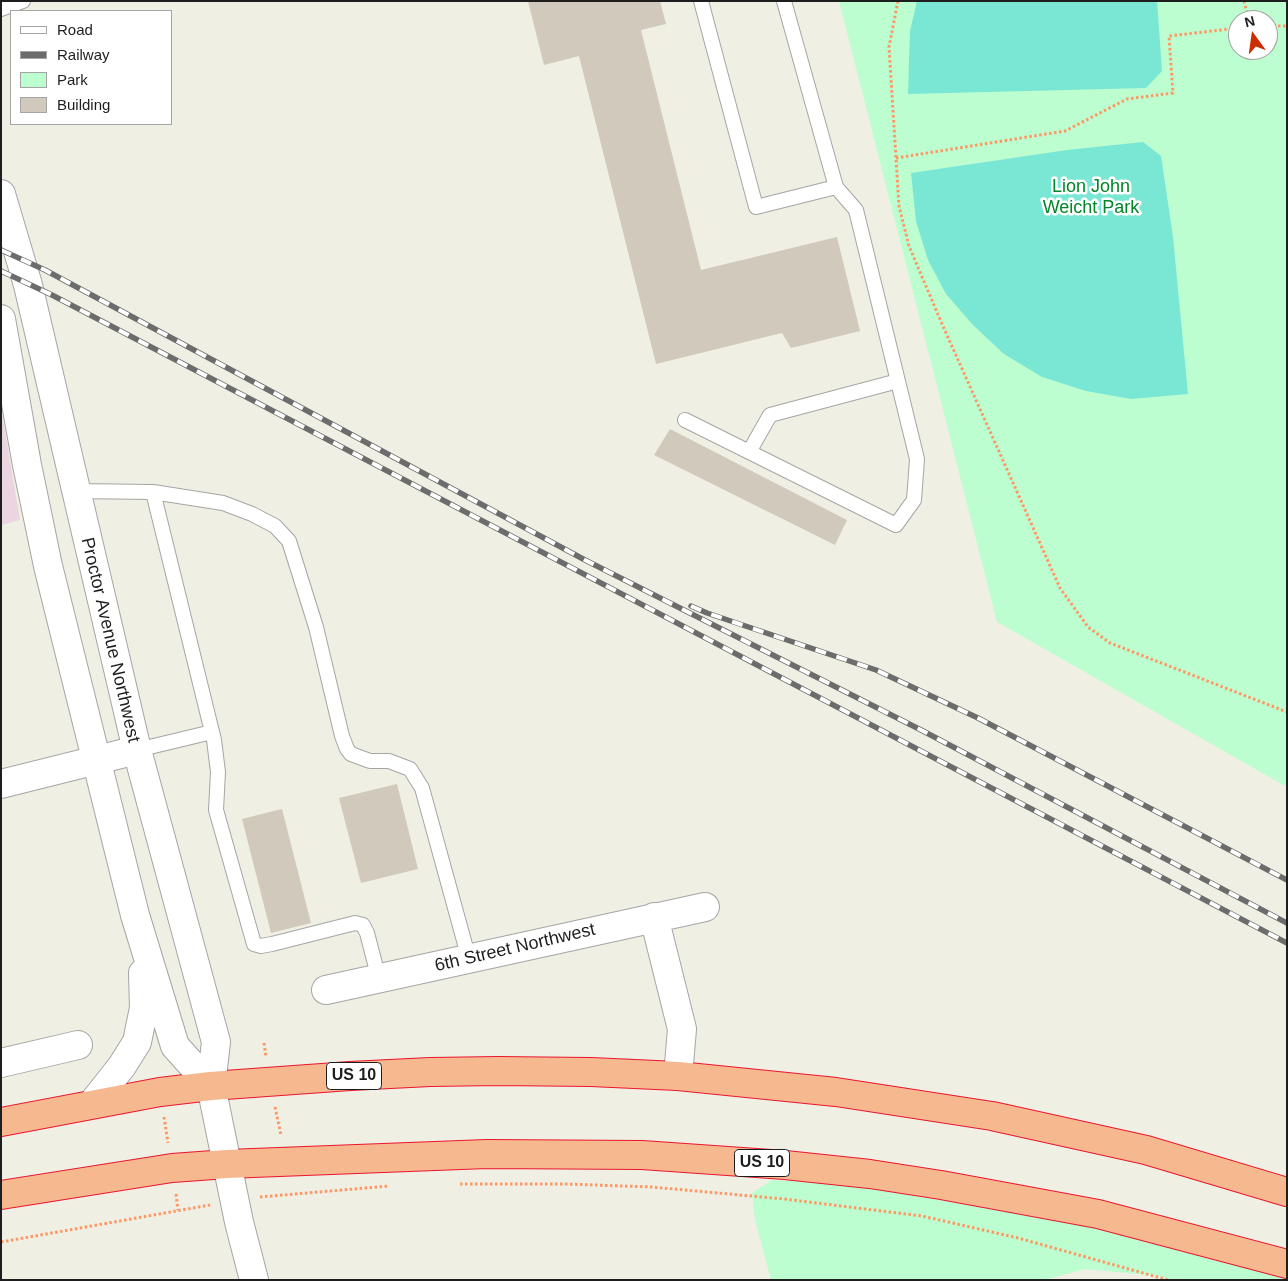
<!DOCTYPE html>
<html>
<head>
<meta charset="utf-8">
<style>
  body { margin:0 }
  #map { position:relative; width:1288px; height:1281px; overflow:hidden; background:#f0efe3; font-family:Arial,sans-serif }
  canvas { display:block }
  .frame { position:absolute; inset:0; border:2px solid #1e1e1e; pointer-events:none }
  .legend { position:absolute; left:10px; top:10px; width:162px; height:115px; box-sizing:border-box; background:#fff; border:1px solid #a5a5a5; margin:0; padding:6px 9px; list-style:none; font-size:15px; color:#1e1e1e }
  .legend li { display:flex; align-items:center; gap:10px; height:25px }
  .legend b { width:25px; border:1px solid #a5a5a5 }
  .north { position:absolute; left:1228px; top:10px; width:50px; height:50px; box-sizing:border-box; background:#fff; border:1px solid #a5a5a5; border-radius:50%; rotate:346deg; font-size:14px; font-weight:700; line-height:20px; text-align:center; color:#1e1e1e }
  .north::after { content:''; display:block; margin:auto; width:18px; height:22px; background:#cc2d00; clip-path:polygon(50% 0,100% 100%,50% 72%,0 100%) }
</style>
</head>
<body>
<div id="map">
<canvas width="1288" height="1281"></canvas>
<div class="frame"></div>
<ul class="legend">
<li><b style="height:6px;background:#fff"></b>Road</li>
<li><b style="height:6px;background:#6c6c6c"></b>Railway</li>
<li><b style="height:14px;background:#bcfed0"></b>Park</li>
<li><b style="height:14px;background:#d0c9bc"></b>Building</li>
</ul>
<div class="north">N</div>
</div>
<script>
const ctx = document.querySelector('canvas').getContext('2d');
ctx.lineJoin = 'round';
function paint(path, color) { ctx.fillStyle = color; ctx.fill(path, 'evenodd'); }
const shape = rows => new Path2D(rows.map(r => 'M' + r).join(''));
function trace(path, color, width, dash) { ctx.strokeStyle = color; ctx.lineWidth = width; ctx.lineCap = dash ? 'butt' : 'round'; ctx.setLineDash(dash || []); ctx.stroke(path); }
function drawText(font, color, halo, rows, align = 'center') {
  ctx.font = font + ' Arial,sans-serif'; ctx.lineWidth = 5; ctx.setLineDash([]); ctx.textBaseline = 'middle'; ctx.strokeStyle = halo; ctx.fillStyle = color; for (const [text, x, y, turn = 0] of rows) {
    ctx.save(); ctx.translate(x, y); ctx.rotate((+turn || 0) * Math.PI / 180); ctx.textAlign = isNaN(turn) ? turn : align; if (halo) ctx.strokeText(text, 0, 0); ctx.fillText(text, 0, 0); ctx.restore();
  }
}
paint(shape([
  [1,407,20,520,1,525]
]), '#ead5e1');
paint(shape([
  [839,1,1287,1,1287,787,997,622],
  [1238,20,1268,20,1268,50,1238,50],
  [772,1180,841,1183,1087,1226,1213,1260,1287,1277,1287,1280,1173,1280,1159,1276,1085,1269,1044,1280,771,1280,755,1220,752,1193]
]), '#bcfed0');
paint(shape([
  [917,1,1157,1,1162,71,1146,88,908,94,910,31],
  [1143,142,1161,156,1173,237,1188,394,1131,399,1086,391,1042,377,1004,354,973,325,946,294,928,260,916,221,911,173,1067,150]
]), '#7ae6d4');
paint(shape([
  [528,1,660,1,666,24,641,30,701,270,837,237,860,331,791,348,782,333,656,364,579,56,544,65],
  [670,429,847,520,835,545,654,455],
  [397,784,418,869,361,883,339,798],
  [282,809,311,923,271,933,242,819]
]), '#d0c9bc');
const service = shape([
  [701,1,756,207,836,187,784,1],
  [1,9,23,1],
  [685,420,896,525,914,500,917,459,856,210,836,187],
  [749,452,770,415,898,381],
  [75,491,153,492,214,740,218,772,216,810,254,944,261,946,272,944,355,923,363,925,367,933,379,979],
  [153,492,223,503,252,514,275,526,289,541,316,627,342,736,347,749,351,754,370,761,389,761,410,769,422,788,469,959],
  [137,750,212,732]
]);
const minor = shape([
  [1,784,137,750],
  [654,917,682,1029,678,1076],
  [326,990,705,907],
  [1,1063,78,1045]
]);
const tertiary = shape([
  [1,194,28,285,137,750,216,1042,211,1086,239,1222,254,1280],
  [1,319,27,465,48,566,135,915,175,1046,211,1086],
  [92,1104,122,1066,137,1042,144,1008,143,973]
]);
const trunk = shape([
  [1,1122,160,1092,211,1086,350,1076,430,1072,498,1071,591,1072,678,1076,836,1092,992,1116,1146,1150,1287,1192],
  [1,1195,172,1168,227,1164,487,1154,642,1155,785,1165,870,1174,941,1185,1098,1214,1287,1264]
]);
trace(service, '#a5a5a5', 16);
trace(minor, '#a5a5a5', 30);
trace(tertiary, '#a5a5a5', 30);
trace(trunk, '#ea152f', 30);
trace(shape([
  [898,1,889,47,899,206,909,246,942,324,1060,588,1088,627,1110,643,1287,712],
  [1244,1,1249,20],
  [1268,26,1287,26],
  [896,158,1065,131,1127,99,1173,93,1169,36,1238,28],
  [264,1043,266,1057],
  [275,1107,281,1135],
  [164,1117,168,1143],
  [460,1184,565,1184,652,1187,784,1199,922,1216,1018,1238,1168,1280],
  [176,1194,178,1210],
  [260,1197,389,1186],
  [1,1242,210,1205]
]), '#ff9765', 3, [2.5, 2.5]);
trace(service, '#fff', 14);
trace(minor, '#fff', 28);
trace(tertiary, '#fff', 28);
trace(trunk, '#f6b88e', 28);
const rail = shape([
  [1,250,45,270,585,560,923,731,1287,923],
  [1,271,52,295,1287,943],
  [691,606,707,613,876,670,978,718,1287,880]
]);
trace(rail, '#6c6c6c', 5.5);
trace(rail, '#fff', 4, [11]);
for (const [x, y, w] of [
  [354,1076,55],
  [762,1163,55]
]) { const box = new Path2D(); box.roundRect(x - w / 2, y - 13.5, w, 27, 4); ctx.fillStyle = '#fff'; ctx.fill(box); trace(box, '#1e1e1e', 1); }
drawText('bold 16px', '#1e1e1e', null, [
  ["US 10",354,1076],
  ["US 10",762,1163]
]);
drawText('18px', '#02862a', '#fff', [
  ["Lion John",1091,187],
  ["Weicht Park",1091,208]
]);
drawText('18px', '#1e1e1e', '#fff', [
  ["Proctor Avenue Northwest",110,640,77],
  ["6th Street Northwest",515,948,-13]
]);
</script>
</body>
</html>
